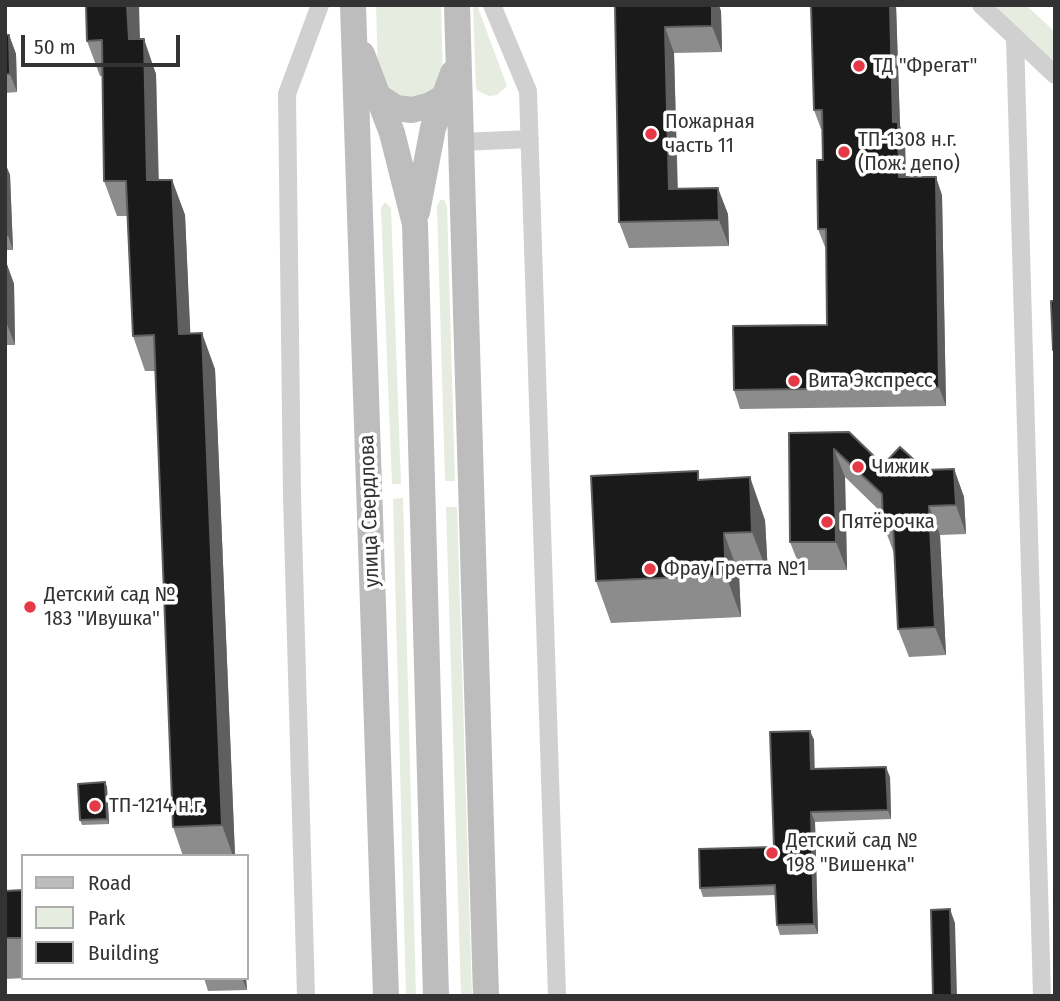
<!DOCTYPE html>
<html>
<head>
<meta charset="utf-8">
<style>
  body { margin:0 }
  #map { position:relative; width:1060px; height:1001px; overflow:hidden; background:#fff; font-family:"Fira Sans Condensed",sans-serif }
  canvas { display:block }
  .frame { position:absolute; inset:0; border:7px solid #333; pointer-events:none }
  .legend { position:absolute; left:21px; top:854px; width:228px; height:126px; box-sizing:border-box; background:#fff; border:2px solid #adadad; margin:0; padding:9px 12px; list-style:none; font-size:21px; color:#333 }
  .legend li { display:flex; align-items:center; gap:14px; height:35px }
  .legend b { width:35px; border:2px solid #adadad }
  .scale { position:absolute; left:21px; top:35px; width:159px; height:32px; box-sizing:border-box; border:4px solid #333; border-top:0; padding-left:9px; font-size:21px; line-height:24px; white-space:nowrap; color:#333; -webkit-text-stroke:5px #fff; paint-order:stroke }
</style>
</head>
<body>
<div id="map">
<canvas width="1060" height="1001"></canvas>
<div class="frame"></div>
<ul class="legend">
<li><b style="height:9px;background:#bdbdbd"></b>Road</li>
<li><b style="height:19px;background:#e6ecdf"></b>Park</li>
<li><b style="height:19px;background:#1a1a1a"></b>Building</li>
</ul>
<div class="scale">50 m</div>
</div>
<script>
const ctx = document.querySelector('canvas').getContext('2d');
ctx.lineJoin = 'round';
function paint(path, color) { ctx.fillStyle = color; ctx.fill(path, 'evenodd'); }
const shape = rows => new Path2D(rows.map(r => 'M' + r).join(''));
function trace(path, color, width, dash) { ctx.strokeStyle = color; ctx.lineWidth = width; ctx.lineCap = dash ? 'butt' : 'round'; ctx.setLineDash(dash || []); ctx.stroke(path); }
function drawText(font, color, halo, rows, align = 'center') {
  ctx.font = font + ' "Fira Sans Condensed",sans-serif'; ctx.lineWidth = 7; ctx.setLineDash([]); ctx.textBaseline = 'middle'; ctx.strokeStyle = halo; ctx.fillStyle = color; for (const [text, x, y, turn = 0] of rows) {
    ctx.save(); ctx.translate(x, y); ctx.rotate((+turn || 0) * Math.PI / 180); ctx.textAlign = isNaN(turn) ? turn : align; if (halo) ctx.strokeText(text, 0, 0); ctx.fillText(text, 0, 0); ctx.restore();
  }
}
paint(shape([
  [376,5,441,5,443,81,429,98,390,97,378,75],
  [473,5,477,5,507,86,497,95,489,96,476,90],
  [987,5,1026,5,1055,32,1055,69],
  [440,200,444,200,447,206,455,481,445,481,437,206],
  [385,202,391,208,401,484,392,484,381,208],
  [403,498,416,996,406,996,393,499],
  [446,507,457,507,472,996,461,996]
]), '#e6ecdf');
trace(shape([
  [492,5,528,91,557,996],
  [981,5,1055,75],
  [1015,37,1042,996],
  [461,142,530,139],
  [306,996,292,496,287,94,320,5]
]), '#d0d0d0', 18);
trace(shape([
  [353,5,386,996],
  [457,5,486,996],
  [362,54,392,133,415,224,436,996],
  [379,97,396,108,412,110,431,105,446,96],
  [417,212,433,128,453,73]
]), '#bdbdbd', 26);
paint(shape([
  [615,5,721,11,722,52,674,53,678,189,728,214,729,246,629,248,619,222],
  [811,5,896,5,900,126,905,141,906,177,942,195,946,406,740,409,734,390,827,325,826,247,825,247,818,229,823,160,822,129,821,129,814,110],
  [5,35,9,35,16,54,17,92,5,93],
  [140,39,156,74,159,180,172,180,185,215,190,334,215,369,235,856,183,856,173,827,155,371,145,371,133,336,127,216,117,216,104,181,103,76,100,76,87,41],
  [5,163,10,175,13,250,5,250],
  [5,259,14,284,15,345,5,345],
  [789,433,883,465,925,470,954,469,964,497,966,534,940,535,946,655,909,657,898,629,895,553,894,553,883,524,883,514,845,477,847,570,801,570,790,542],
  [702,480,765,520,768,574,739,575,741,617,611,623,596,581],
  [810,731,814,740,814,769,890,777,891,819,815,822,818,934,780,935,777,925,776,895,703,897,700,888,774,847],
  [105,782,107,787,109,824,82,825,80,820],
  [23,890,23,978,25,978,5,979,5,891],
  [204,978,246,978,247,990,208,991]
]), '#8c8c8c');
paint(shape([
  [127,5,139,5,141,74,129,39],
  [712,5,719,5,721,11,722,52,712,26],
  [890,5,896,5,900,126,905,141,906,196,899,177,893,122],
  [665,27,674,53,678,215,669,189],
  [9,35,16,54,17,92,10,74],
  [144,39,156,74,159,216,147,180],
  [5,163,10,175,13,250,8,235],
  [936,177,942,195,946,406,939,387],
  [172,180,185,215,192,369,179,334],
  [718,188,728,214,729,246,719,220],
  [5,259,14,284,15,345,5,319],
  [202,333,215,369,235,856,233,856,222,825],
  [834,449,845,477,847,570,836,542],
  [954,469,964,497,966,534,956,505],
  [750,477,765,520,768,574,752,532],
  [929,506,940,535,946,655,935,627],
  [724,533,739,575,741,617,726,575],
  [810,731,814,740,815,779,811,769],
  [886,767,890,777,891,819,888,810],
  [105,782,107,787,109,824,107,819],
  [811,812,815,822,818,934,814,924],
  [950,909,955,923,957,996,952,996],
  [242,978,246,978,247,990]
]), '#5f5f5f');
const building = shape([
  [86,5,127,5,129,39,144,39,147,180,172,180,179,334,202,333,222,825,173,827,154,335,133,336,126,181,104,181,102,40,87,41,86,5],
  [615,5,712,5,712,26,665,27,669,189,718,188,719,220,619,222,615,5],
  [811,5,890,5,893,122,898,122,899,177,936,177,939,387,734,390,733,326,827,325,826,229,818,229,817,160,823,160,822,110,814,110,811,5],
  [5,35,9,35,10,74,5,74,5,35],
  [5,177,8,235,5,235,5,177],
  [1051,301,1055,301,1055,350,1053,350,1051,301],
  [849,432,883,465,900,447,925,470,954,469,956,505,929,506,935,627,898,629,893,523,883,524,882,494,834,449,836,542,790,542,789,433,849,432],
  [698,471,698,480,750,477,752,532,724,533,726,575,596,581,591,476,698,471],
  [810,731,811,769,886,767,888,810,811,812,814,924,777,925,775,885,700,888,699,849,774,847,770,732,810,731],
  [105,782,107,819,80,820,78,784,105,782],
  [23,890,23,938,5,938,5,891,23,890],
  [950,909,952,996,933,996,931,910,950,909]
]);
paint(building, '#1a1a1a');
trace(building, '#5f5f5f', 2);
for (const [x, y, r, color] of [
  [859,66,7,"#e63946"],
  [651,134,7,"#e63946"],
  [844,152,7,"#e63946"],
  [794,381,7,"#e63946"],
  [858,467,7,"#e63946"],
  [827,522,7,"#e63946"],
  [650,569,7,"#e63946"],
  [30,607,7,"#e63946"],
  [95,806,7,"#e63946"],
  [772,853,7,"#e63946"]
]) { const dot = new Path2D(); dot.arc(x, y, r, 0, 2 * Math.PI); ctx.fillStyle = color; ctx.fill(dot); trace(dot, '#fff', 2.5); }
drawText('21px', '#333', '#fff', [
  ["ТД \"Фрегат\"",873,66],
  ["Пожарная",665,122],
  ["часть 11",665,146],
  ["ТП-1308 н.г.",858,140],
  ["(Пож. депо)",858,164],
  ["Вита Экспресс",808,381],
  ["Чижик",872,467],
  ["Пятёрочка",841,522],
  ["Фрау Гретта №1",664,569],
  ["Детский сад №",44,595],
  ["183 \"Ивушка\"",44,619],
  ["ТП-1214 н.г.",109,806],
  ["Детский сад №",786,841],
  ["198 \"Вишенка\"",786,865]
], 'left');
drawText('21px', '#333', '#fff', [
  ["улица Свердлова",370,511,-92]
]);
</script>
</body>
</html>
